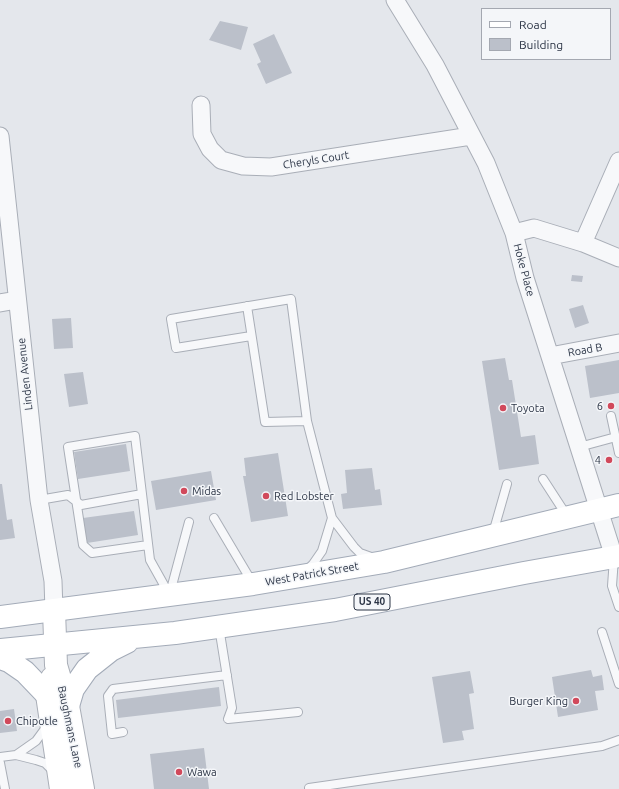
<!DOCTYPE html>
<html>
<head>
<meta charset="utf-8">
<style>
  body { margin:0 }
  #map { position:relative; width:619px; height:789px; overflow:hidden; background:#e4e7ec; font-family:Ubuntu,sans-serif }
  canvas { display:block }
  .legend { position:absolute; left:481px; top:8px; width:130px; height:52px; box-sizing:border-box; background:#f4f6f9; border:1px solid #a4a8b1; margin:0; padding:5px 7px; list-style:none; font-size:12px; color:#2b3445 }
  .legend li { display:flex; align-items:center; gap:8px; height:20px }
  .legend b { width:20px; border:1px solid #a4a8b1 }
</style>
</head>
<body>
<div id="map">
<canvas width="619" height="789"></canvas>
<ul class="legend">
<li><b style="height:5px;background:#fff"></b>Road</li>
<li><b style="height:11px;background:#bbc0ca"></b>Building</li>
</ul>
</div>
<script>
const ctx = document.querySelector('canvas').getContext('2d');
ctx.lineJoin = 'round';
function paint(path, color) { ctx.fillStyle = color; ctx.fill(path, 'evenodd'); }
const shape = rows => new Path2D(rows.map(r => 'M' + r).join(''));
function trace(path, color, width, dash) { ctx.strokeStyle = color; ctx.lineWidth = width; ctx.lineCap = dash ? 'butt' : 'round'; ctx.setLineDash(dash || []); ctx.stroke(path); }
function drawText(font, color, halo, rows, align = 'center') {
  ctx.font = font + ' Ubuntu,sans-serif'; ctx.lineWidth = 3; ctx.setLineDash([]); ctx.textBaseline = 'middle'; ctx.strokeStyle = halo; ctx.fillStyle = color; for (const [text, x, y, turn = 0] of rows) {
    ctx.save(); ctx.translate(x, y); ctx.rotate((+turn || 0) * Math.PI / 180); ctx.textAlign = isNaN(turn) ? turn : align; if (halo) ctx.strokeText(text, 0, 0); ctx.fillText(text, 0, 0); ctx.restore();
  }
}
paint(shape([
  [220,21,248,27,241,50,209,40],
  [274,34,292,73,266,84,257,64,261,62,253,44],
  [572,275,583,276,582,282,571,281],
  [583,305,589,323,575,328,569,309],
  [71,318,73,348,54,349,52,319],
  [505,358,509,380,512,380,521,437,535,435,539,464,499,470,482,361],
  [619,360,619,393,590,398,585,366],
  [83,372,88,404,69,407,64,374],
  [126,444,130,471,78,479,74,452],
  [278,453,288,516,251,522,243,476,246,476,244,458],
  [372,468,375,490,380,489,382,505,343,509,341,494,347,493,345,470],
  [211,471,216,500,156,510,151,481],
  [0,484,2,484,7,520,12,519,15,538,0,540],
  [134,511,138,535,87,543,83,518],
  [591,670,593,677,602,675,604,690,595,691,598,710,558,717,552,677],
  [470,671,474,693,469,694,474,729,462,731,464,740,443,743,432,677],
  [219,687,221,706,118,718,116,700],
  [14,709,17,731,0,733,0,711],
  [204,748,209,789,154,789,150,754]
]), '#bbc0ca');
const service = shape([
  [247,306,265,422,307,421],
  [251,336,176,348,171,319,291,299,307,421,332,518,354,547,360,553,374,558],
  [611,416,619,453],
  [579,447,616,437],
  [543,479,567,516],
  [142,494,135,436,68,447,83,545,92,553,148,545],
  [39,500,68,495,81,505,142,494,150,560,169,594],
  [214,518,252,582],
  [493,533,507,484],
  [614,558,612,586,619,607],
  [307,570,313,564,322,551,332,518],
  [170,593,189,522],
  [219,627,232,708,228,719,298,712],
  [602,632,619,684],
  [123,732,112,734,108,696,113,689,227,675],
  [16,755,36,741,47,726],
  [0,757,16,755,36,760,45,763,53,771],
  [0,763,5,789],
  [309,788,602,746,619,740]
]);
const minor = shape([
  [395,0,435,65,486,163,514,233,525,278,614,557],
  [201,105,202,134,210,149,221,160,243,166,271,167,471,136],
  [0,136,39,500,53,581,54,611],
  [514,233,534,228,583,243,619,258],
  [583,243,619,161],
  [0,303,17,300],
  [550,356,619,343]
]);
const secondary = shape([
  [54,611,56,665,68,706,83,789],
  [52,678,47,695,61,789]
]);
const primary = shape([
  [0,617,253,584,384,562,619,505],
  [0,650,175,633,335,610,524,573,619,556],
  [0,658,9,661,25,672,47,695],
  [68,706,73,689,87,669,111,650,127,642]
]);
trace(service, '#a9aeb7', 10);
trace(minor, '#a9aeb7', 19);
trace(secondary, '#a9aeb7', 24);
trace(primary, '#a3abb8', 24);
trace(service, '#f7f8fa', 8);
trace(minor, '#f7f8fa', 17);
trace(secondary, '#fff', 22);
trace(primary, '#fff', 22);
for (const [x, y, r, color] of [
  [611,406,4,"#d1495b"],
  [503,408,4,"#d1495b"],
  [609,460,4,"#d1495b"],
  [184,491,4,"#d1495b"],
  [266,496,4,"#d1495b"],
  [576,701,4,"#d1495b"],
  [8,721,4,"#d1495b"],
  [179,772,4,"#d1495b"]
]) { const dot = new Path2D(); dot.arc(x, y, r, 0, 2 * Math.PI); ctx.fillStyle = color; ctx.fill(dot); trace(dot, '#f4f6f9', 1.5); }
for (const [x, y, w] of [
  [372,602,36]
]) { const box = new Path2D(); box.roundRect(x - w / 2, y - 8, w, 16, 3); ctx.fillStyle = '#f4f6f9'; ctx.fill(box); trace(box, '#2b3445', 1); }
drawText('bold 10px', '#2b3445', null, [
  ["US 40",372,602]
]);
drawText('11px', '#2b3445', '#f4f6f9', [
  ["Cheryls Court",316,160,-9],
  ["Hoke Place",524,270,75],
  ["Road B",585,350,-10],
  ["Linden Avenue",25,374,-96],
  ["West Patrick Street",312,574,-10],
  ["Baughmans Lane",70,727,78]
]);
drawText('11px', '#2b3445', '#f4f6f9', [
  ["6",603,406,"right"],
  ["Toyota",511,408],
  ["4",601,460,"right"],
  ["Midas",192,491],
  ["Red Lobster",274,496],
  ["Burger King",568,701,"right"],
  ["Chipotle",16,721],
  ["Wawa",187,772]
], 'left');
</script>
</body>
</html>
